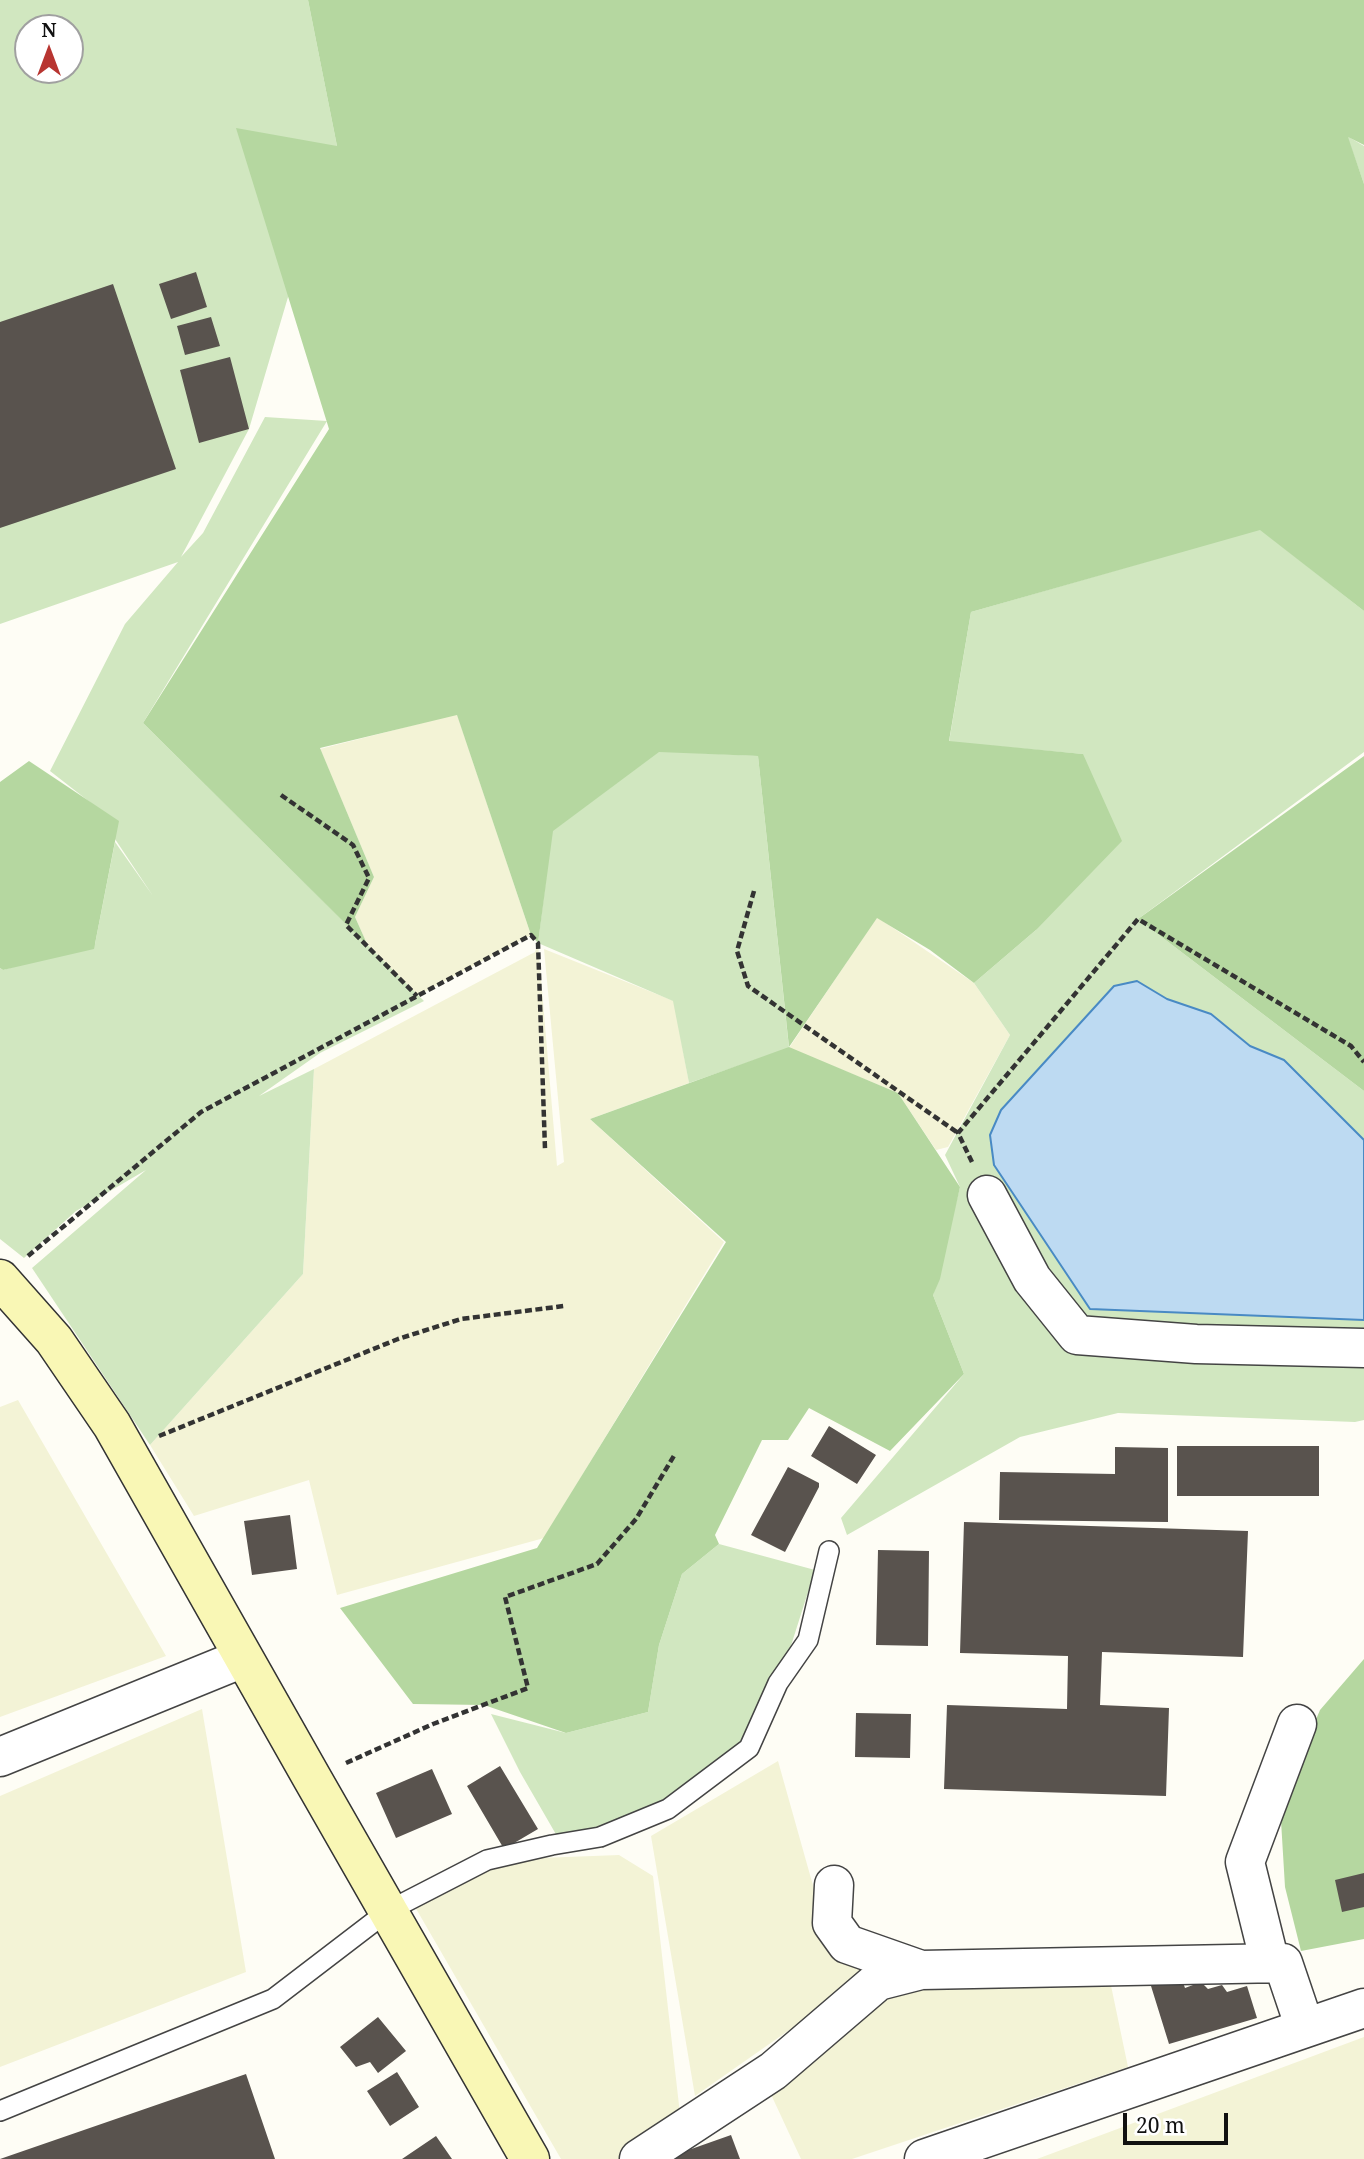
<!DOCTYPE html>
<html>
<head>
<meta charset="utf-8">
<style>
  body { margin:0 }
  #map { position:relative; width:1364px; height:2159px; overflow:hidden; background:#fefdf5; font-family:"Noto Serif",serif }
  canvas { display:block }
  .north { position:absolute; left:14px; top:14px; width:70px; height:70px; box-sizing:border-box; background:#fff; border:2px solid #a0a0a0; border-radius:50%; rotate:0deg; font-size:19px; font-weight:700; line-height:28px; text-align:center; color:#111 }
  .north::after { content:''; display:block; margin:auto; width:24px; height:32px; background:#b83531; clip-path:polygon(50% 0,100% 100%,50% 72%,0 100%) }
  .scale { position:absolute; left:1123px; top:2113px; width:105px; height:32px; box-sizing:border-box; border:4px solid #111; border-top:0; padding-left:9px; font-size:21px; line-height:24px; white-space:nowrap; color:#111; -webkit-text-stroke:5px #fff; paint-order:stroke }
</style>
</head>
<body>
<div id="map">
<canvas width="1364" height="2159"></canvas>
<div class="north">N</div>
<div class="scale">20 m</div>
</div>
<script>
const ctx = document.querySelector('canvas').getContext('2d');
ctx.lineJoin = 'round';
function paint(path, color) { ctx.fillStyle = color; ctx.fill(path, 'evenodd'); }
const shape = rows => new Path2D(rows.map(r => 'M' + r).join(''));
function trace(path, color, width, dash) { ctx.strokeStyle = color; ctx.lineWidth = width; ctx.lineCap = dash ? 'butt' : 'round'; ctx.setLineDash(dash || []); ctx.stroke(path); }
paint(shape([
  [457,714,531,935,417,996,368,946,355,917,374,877,320,749],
  [877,917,974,983,1010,1035,948,1147,936,1150,898,1093,789,1048],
  [538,943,557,1166,564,1162,544,949,674,1001,689,1083,590,1119,724,1242,544,1538,337,1595,309,1480,194,1516,150,1445,303,1274,314,1069,535,952],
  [18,1400,166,1656,0,1717,0,1407],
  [202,1709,246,1972,0,2067,0,1796],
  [778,1761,821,1914,847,1954,865,1977,695,2096,651,1836],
  [619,1855,653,1876,680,2114,637,2159,561,2159,411,1900,487,1860],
  [1109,1976,1128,2067,852,2159,801,2159,768,2088,878,1981],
  [1364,2037,1364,2159,1037,2159]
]), '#f3f3d6');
paint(shape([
  [0,0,308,0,337,146,296,270,249,429,181,557,203,533,265,417,327,421,143,723,424,1001,320,1053,259,1096,314,1069,303,1274,150,1445,32,1268,146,1170,76,1211,24,1258,0,1239,0,968,3,970,95,944,115,842,153,896,91,803,50,771,125,624,178,562,0,624],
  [28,28,70,28,70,70,28,70],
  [1347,136,1364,146,1364,184],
  [1260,529,1364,611,1364,752,1138,919,1364,1091,1364,1420,1355,1422,1118,1413,1020,1437,847,1535,841,1518,964,1374,933,1295,960,1187,945,1155,1010,1035,974,983,1036,930,1083,754,949,742,971,612],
  [659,751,758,756,789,1048,689,1083,673,1001,538,943,552,831],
  [719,1544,815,1570,782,1674,749,1748,668,1809,561,1843,520,1772,491,1714,566,1733,648,1712,659,1645,682,1574]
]), '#d1e7c0');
paint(shape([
  [308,0,1364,0,1364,145,1348,137,1364,184,1364,611,1260,530,971,612,949,741,1083,754,1122,841,1036,930,974,983,930,950,877,918,789,1047,898,1093,960,1187,940,1279,933,1295,964,1374,890,1451,809,1408,788,1440,762,1440,715,1535,719,1544,682,1574,659,1645,648,1712,566,1733,484,1705,413,1704,340,1608,537,1548,726,1242,590,1119,789,1047,758,756,659,752,553,831,538,943,531,935,457,715,320,748,374,877,355,917,368,946,143,723,329,429,236,128,337,146],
  [1364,756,1364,1091,1138,919],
  [29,761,119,821,94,949,3,970,0,968,0,782],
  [1364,1659,1364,1939,1301,1951,1285,1887,1280,1804,1320,1710]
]), '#b5d7a0');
const water = shape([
  [1137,981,1167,999,1211,1014,1250,1046,1284,1060,1364,1140,1364,1320,1090,1309,994,1165,990,1135,1001,1110,1114,986,1137,981]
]);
paint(water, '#bddaf2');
trace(water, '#498ac4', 2);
paint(shape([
  [196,272,207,307,171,319,159,284],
  [113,284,176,469,0,528,0,322],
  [211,317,220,346,185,355,177,326],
  [230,357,249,429,199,443,180,370],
  [829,1426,876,1455,857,1484,811,1456],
  [1177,1446,1319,1446,1319,1496,1177,1496],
  [1115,1447,1168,1448,1168,1522,999,1520,1000,1472,1115,1474],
  [788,1467,819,1483,819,1487,785,1552,751,1535],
  [290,1515,297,1569,252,1575,244,1521],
  [964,1522,1248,1531,1243,1657,1102,1652,1100,1705,1169,1708,1166,1796,944,1789,947,1705,1067,1709,1068,1656,960,1653],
  [878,1550,929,1551,928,1646,876,1645],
  [856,1713,911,1714,910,1758,855,1757],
  [500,1766,538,1829,504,1849,467,1786],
  [432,1769,452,1814,396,1838,376,1793],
  [1364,1873,1364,1907,1342,1912,1335,1880],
  [1181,1977,1185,1988,1201,1982,1208,1989,1222,1985,1227,1992,1247,1986,1257,2018,1169,2044,1151,1986],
  [378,2017,406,2051,378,2073,370,2062,356,2067,340,2047],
  [397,2072,419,2107,390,2126,367,2091],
  [246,2074,275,2159,0,2159],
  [731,2135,740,2159,663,2159],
  [436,2136,452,2159,402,2159]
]), '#59534e');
const lane = shape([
  [0,2111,273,1999,388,1911,487,1860,552,1845,600,1837,668,1809,749,1748,778,1683,808,1640,829,1551]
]);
const street = shape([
  [987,1195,1032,1279,1077,1335,1196,1344,1364,1348],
  [0,1757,243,1658],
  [834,1885,832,1923,847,1944,921,1970],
  [1270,1963,1245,1862,1297,1724],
  [639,2159,773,2071,878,1981,921,1970,1283,1963,1305,2028],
  [924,2159,1364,2008]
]);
const secondary = shape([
  [0,1279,54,1340,112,1425,312,1778,530,2159]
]);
trace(lane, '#444', 22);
trace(street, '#444', 41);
trace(secondary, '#333', 41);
trace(shape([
  [281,795,353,845,369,878,346,925,417,996],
  [754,891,737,951,748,986,958,1133],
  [972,1162,958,1133,1138,919,1351,1046,1364,1062],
  [28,1256,201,1112,531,935,538,943,545,1149],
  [159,1436,398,1339,461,1319,564,1306],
  [346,1763,433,1724,528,1688,505,1597,597,1564,636,1519,675,1454]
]), '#333', 4.5, [7, 3.5]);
trace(lane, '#fff', 19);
trace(street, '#fff', 38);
trace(secondary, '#f9f7b5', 38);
</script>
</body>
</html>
